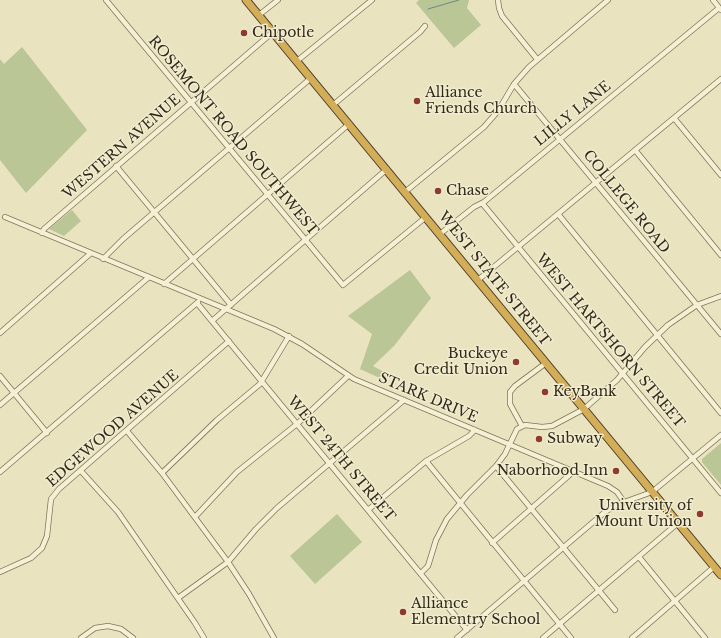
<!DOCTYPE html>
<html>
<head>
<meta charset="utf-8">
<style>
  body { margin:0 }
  canvas { display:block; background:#e9e3c0 }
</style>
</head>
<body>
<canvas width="721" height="638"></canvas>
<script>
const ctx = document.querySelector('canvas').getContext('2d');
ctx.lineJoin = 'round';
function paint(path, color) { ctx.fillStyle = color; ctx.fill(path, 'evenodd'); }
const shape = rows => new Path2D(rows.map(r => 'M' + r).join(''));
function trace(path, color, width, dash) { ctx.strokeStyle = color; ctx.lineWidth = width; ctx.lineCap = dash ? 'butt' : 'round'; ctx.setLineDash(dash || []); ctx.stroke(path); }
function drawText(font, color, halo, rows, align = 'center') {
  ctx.font = font + ' "Libre Baskerville",serif'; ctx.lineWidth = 3; ctx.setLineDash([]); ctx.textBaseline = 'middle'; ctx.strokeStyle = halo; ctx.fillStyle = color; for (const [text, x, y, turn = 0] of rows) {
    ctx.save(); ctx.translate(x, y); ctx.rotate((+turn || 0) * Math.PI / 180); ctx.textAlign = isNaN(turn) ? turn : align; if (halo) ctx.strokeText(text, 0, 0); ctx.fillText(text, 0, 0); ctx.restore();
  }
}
paint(shape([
  [419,0,469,0,467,8,481,25,454,48,416,3],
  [22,47,87,130,26,193,0,160,0,59,4,64],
  [72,210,81,221,64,236,49,229],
  [410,270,431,298,394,346,373,366,391,376,384,380,360,369,372,334,348,316],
  [721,443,721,485,702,462,702,459],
  [337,514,362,542,315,584,290,556]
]), '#bac696');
trace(shape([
  [428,9,459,0]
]), '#6b8985', 1);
const minor = shape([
  [106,0,343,285,426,217],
  [498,0,499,8,502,16,537,59],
  [713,0,721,10],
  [259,15,278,0],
  [297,61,372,0],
  [514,84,721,334],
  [333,105,420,32,425,26],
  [674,118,721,175],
  [635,150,721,255],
  [116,166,231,305],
  [405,192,484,127,498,111,514,84,529,67,608,0],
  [482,203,721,493],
  [558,214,721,413],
  [5,217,274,329,302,344,354,379,608,486,617,492,624,502],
  [42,233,44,229,273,32],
  [440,234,474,207,484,202,719,8],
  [103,259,123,239,311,78],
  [478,280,721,79],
  [164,284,349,124],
  [197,303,467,630],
  [212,321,387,169],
  [0,333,91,253],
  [0,376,47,433],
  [0,405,149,277],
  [522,426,510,404,510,392,515,386,546,363],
  [127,431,162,473,228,562,249,594,274,638],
  [426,461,571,638],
  [496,466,615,610],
  [81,471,118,512,195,623,204,638],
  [0,472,198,302],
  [162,473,217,420,260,384,289,336],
  [368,510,426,461,469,436,475,430],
  [195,517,237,472,297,424,348,376],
  [492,543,574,471],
  [639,557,705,638],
  [0,572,31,558,42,548,47,536,51,499,59,489,229,341],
  [421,573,428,566,436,540,447,519,467,495,496,466,505,454,517,429,525,425,542,427,552,426,584,409,617,380,645,347,668,325,697,305,721,296],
  [178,598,228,562,256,529,277,508,404,400],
  [81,638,95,628,108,626,121,629,133,638],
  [457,638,605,512,616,505,652,492,721,435],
  [543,638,678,523],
  [632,638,714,567]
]);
const highway = shape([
  [246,0,721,575]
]);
trace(minor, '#81745a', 6);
trace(highway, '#4f422e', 9);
trace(minor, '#f5f0d3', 4.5);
trace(highway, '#d3ad57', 7);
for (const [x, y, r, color] of [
  [244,33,4,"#8b3b2f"],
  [417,101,4,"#8b3b2f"],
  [438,191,4,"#8b3b2f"],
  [516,362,4,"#8b3b2f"],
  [545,392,4,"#8b3b2f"],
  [539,439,4,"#8b3b2f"],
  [616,471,4,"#8b3b2f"],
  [700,514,4,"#8b3b2f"],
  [403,612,4,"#8b3b2f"]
]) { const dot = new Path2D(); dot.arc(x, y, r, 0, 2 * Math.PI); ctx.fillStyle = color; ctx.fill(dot); trace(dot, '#f2eccf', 1.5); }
drawText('14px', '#322a1d', '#f2eccf', [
  ["Chipotle",252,33],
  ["Alliance",425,93],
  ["Friends Church",425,109],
  ["Chase",446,191],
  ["Buckeye",508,354,"right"],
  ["Credit Union",508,370,"right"],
  ["KeyBank",553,392],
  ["Subway",547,439],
  ["Naborhood Inn",608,471,"right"],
  ["University of",692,506,"right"],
  ["Mount Union",692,522,"right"],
  ["Alliance",411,604],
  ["Elementry School",411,620]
], 'left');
drawText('14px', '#322a1d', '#f2eccf', [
  ["LILLY LANE",573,114,-39],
  ["ROSEMONT ROAD SOUTHWEST",233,136,50],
  ["WESTERN AVENUE",122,147,-41],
  ["COLLEGE ROAD",626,202,51],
  ["WEST STATE STREET",494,279,51],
  ["WEST HARTSHORN STREET",610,341,50],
  ["STARK DRIVE",428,398,23],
  ["EDGEWOOD AVENUE",113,429,-41],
  ["WEST 24TH STREET",341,459,50]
]);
</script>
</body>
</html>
